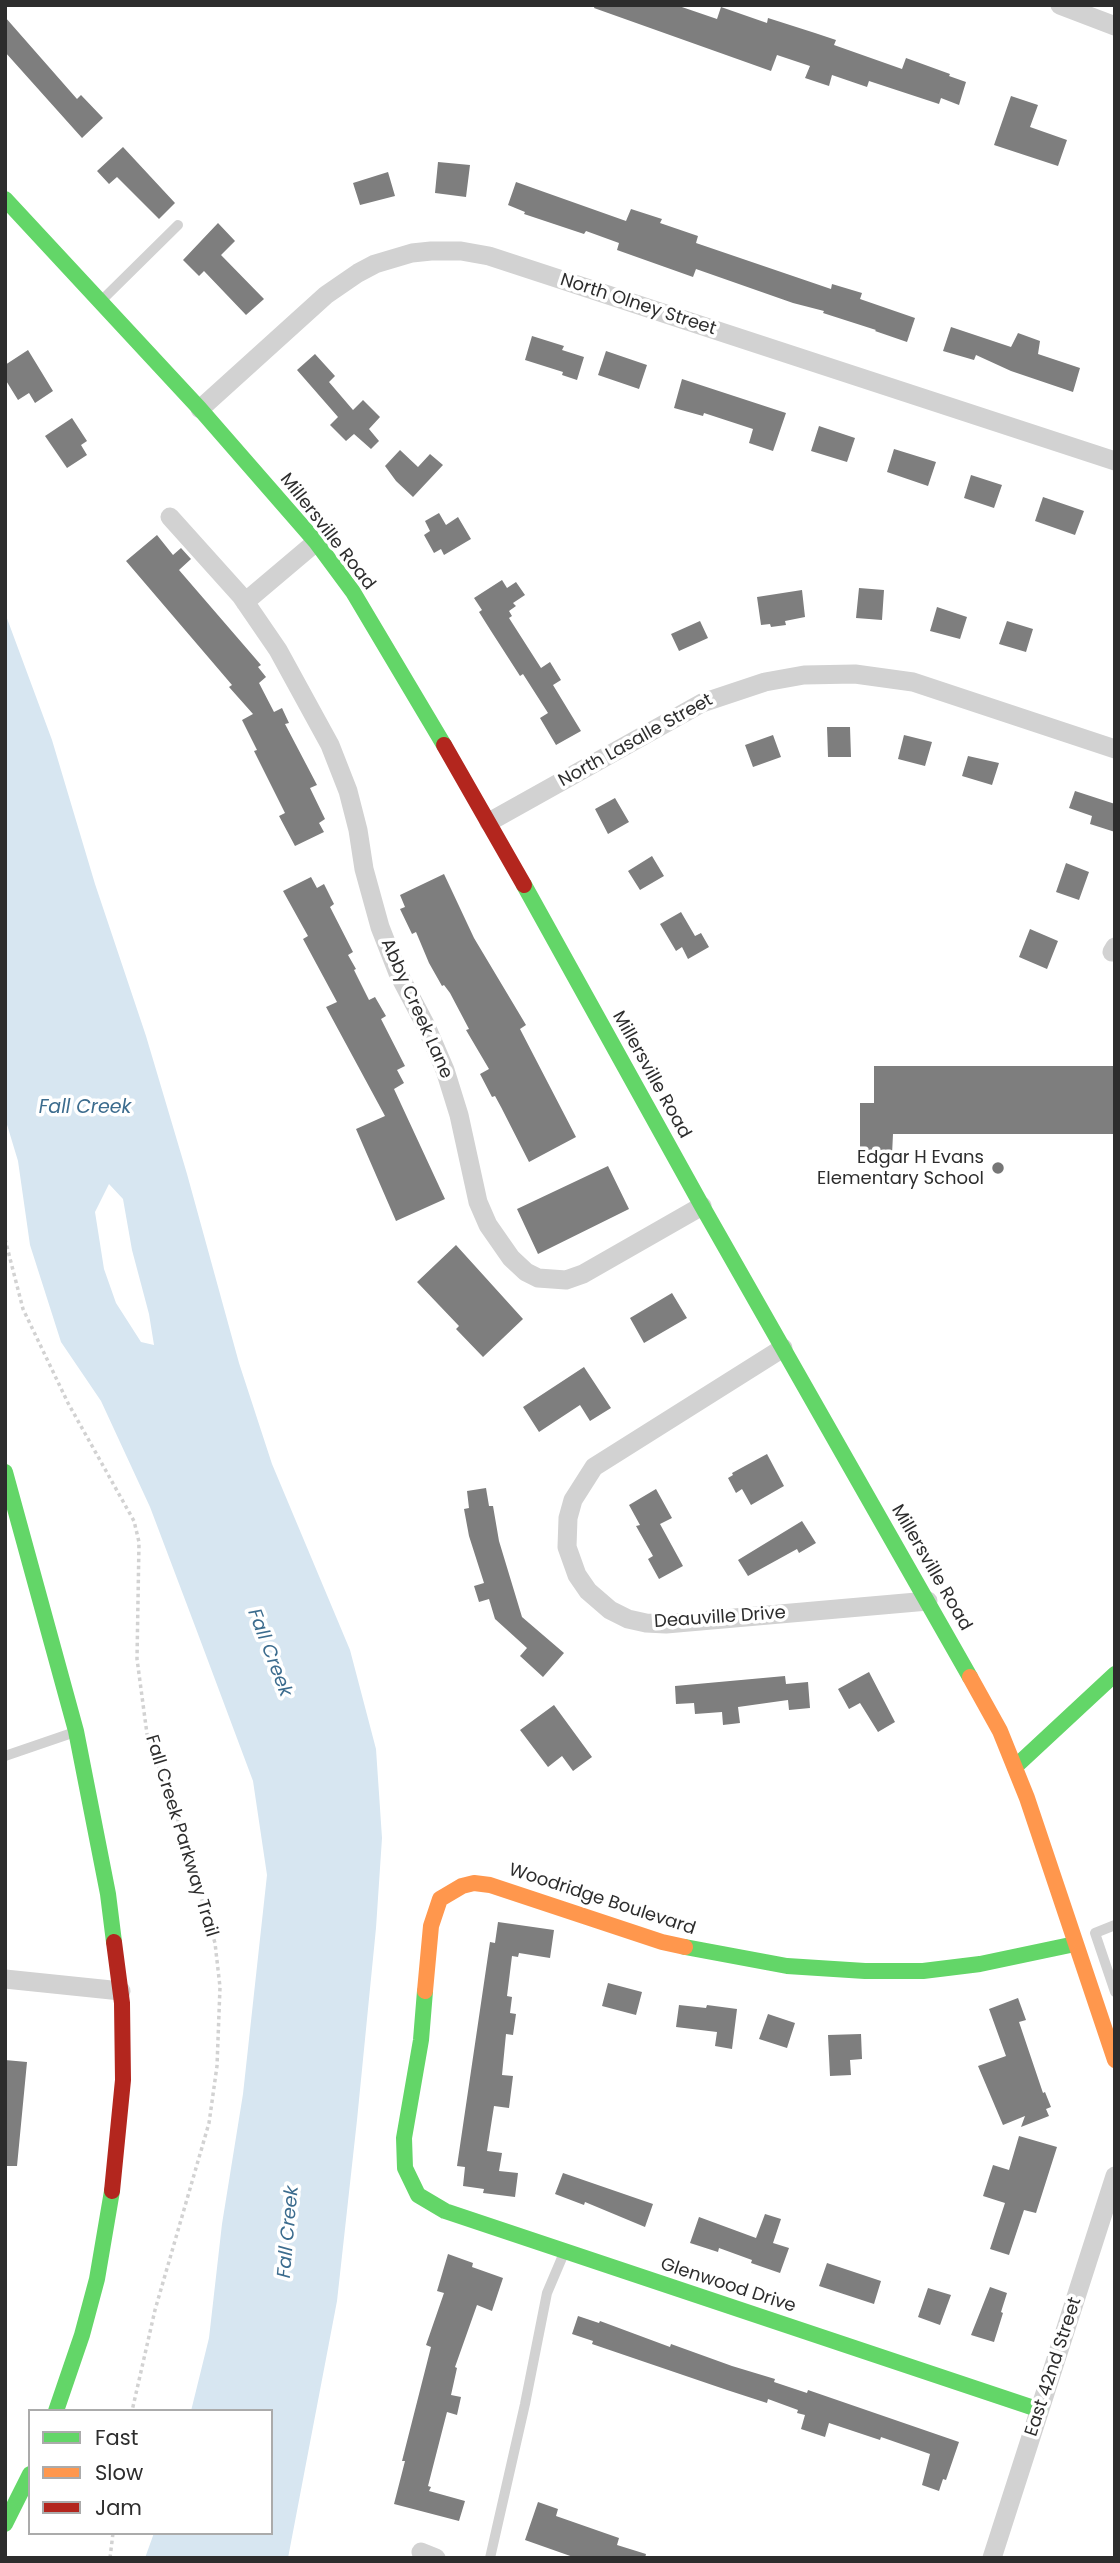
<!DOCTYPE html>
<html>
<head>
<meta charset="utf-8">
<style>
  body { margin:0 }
  #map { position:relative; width:1120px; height:2563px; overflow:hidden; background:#fff; font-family:Poppins,sans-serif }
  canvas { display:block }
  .frame { position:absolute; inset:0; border:7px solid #2d2d2d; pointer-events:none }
  .legend { position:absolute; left:28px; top:2409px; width:245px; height:126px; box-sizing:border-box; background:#fff; border:2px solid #ababab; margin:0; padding:9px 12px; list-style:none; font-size:21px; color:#2d2d2d }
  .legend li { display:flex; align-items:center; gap:14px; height:35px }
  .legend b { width:35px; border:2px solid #ababab }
</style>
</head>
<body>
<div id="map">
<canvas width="1120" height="2563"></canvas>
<div class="frame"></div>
<ul class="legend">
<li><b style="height:9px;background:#63d668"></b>Fast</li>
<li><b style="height:9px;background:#ff974d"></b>Slow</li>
<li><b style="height:9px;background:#b3261e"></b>Jam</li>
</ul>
</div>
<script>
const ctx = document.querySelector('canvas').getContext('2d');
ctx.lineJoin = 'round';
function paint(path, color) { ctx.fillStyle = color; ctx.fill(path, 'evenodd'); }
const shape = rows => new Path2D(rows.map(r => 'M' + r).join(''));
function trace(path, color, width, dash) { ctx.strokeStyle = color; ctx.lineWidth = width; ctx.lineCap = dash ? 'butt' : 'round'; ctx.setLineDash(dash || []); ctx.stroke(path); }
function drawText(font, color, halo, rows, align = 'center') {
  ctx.font = font + ' Poppins,sans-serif'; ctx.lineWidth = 7; ctx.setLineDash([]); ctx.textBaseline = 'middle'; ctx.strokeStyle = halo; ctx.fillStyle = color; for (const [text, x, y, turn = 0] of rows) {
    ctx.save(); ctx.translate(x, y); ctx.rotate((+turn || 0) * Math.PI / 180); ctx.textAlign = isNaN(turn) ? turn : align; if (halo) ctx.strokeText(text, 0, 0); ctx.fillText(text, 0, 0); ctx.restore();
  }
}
paint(shape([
  [5,613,52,740,95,884,146,1036,187,1174,239,1363,272,1464,350,1650,376,1749,382,1838,376,1928,357,2120,337,2301,288,2558,145,2558,154,2533,271,2533,271,2411,191,2411,209,2338,222,2224,243,2094,267,1875,253,1781,198,1634,150,1507,101,1401,61,1342,30,1245,18,1161,5,1118],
  [109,1184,123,1199,132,1250,149,1314,154,1345,141,1342,116,1303,104,1269,95,1212]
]), '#d7e6f1');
paint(shape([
  [595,5,676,5,717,19,721,7,767,23,768,18,815,33,836,40,834,45,902,69,906,58,950,74,949,76,966,82,959,105,941,98,939,104,869,81,867,87,832,75,829,86,805,78,810,66,777,55,771,71,594,8],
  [5,17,77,99,81,95,103,118,82,138,5,52],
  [1011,96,1038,105,1030,127,1067,140,1058,166,994,145],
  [123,147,175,203,159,219,117,177,109,184,97,171],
  [438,162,470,165,466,197,435,193],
  [388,172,395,196,360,205,353,183],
  [516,182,626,221,631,209,662,219,660,223,698,236,696,243,831,289,832,284,862,293,860,299,915,318,907,342,875,331,876,330,823,313,824,311,793,303,696,269,693,277,617,250,619,243,586,231,584,234,524,214,525,212,508,205],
  [218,223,235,241,221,255,264,299,246,315,204,271,199,276,183,260],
  [951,327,1011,347,1018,333,1040,341,1038,354,1080,368,1073,392,1011,371,976,355,974,360,943,351],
  [532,336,564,346,562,350,584,357,577,380,562,375,563,372,525,360],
  [28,350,53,391,35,403,29,393,18,400,5,379,5,365],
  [606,351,647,365,639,389,598,375],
  [315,354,335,376,329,382,353,410,363,400,380,417,369,429,379,441,371,449,354,434,346,441,330,425,338,417,297,370],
  [682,379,786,413,773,451,749,443,753,429,704,413,703,416,674,408],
  [72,418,87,441,81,445,87,455,67,468,45,436],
  [819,426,855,438,847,462,811,451],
  [894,449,936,462,928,486,887,472],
  [400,450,418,467,430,454,443,465,413,497,396,481,385,466],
  [971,475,1002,485,994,508,964,498],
  [1043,497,1084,511,1075,535,1035,521],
  [439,513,446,525,458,517,471,539,444,555,441,549,434,553,424,535,430,531,425,521],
  [157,535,173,555,181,548,191,559,179,570,261,665,258,667,266,677,259,683,274,712,282,708,289,723,285,724,317,785,310,788,325,819,319,823,324,832,295,846,279,816,285,813,254,751,257,750,242,720,253,714,229,687,232,685,126,561],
  [502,580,507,588,516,582,525,595,513,603,516,606,509,611,512,616,509,618,541,668,550,662,561,680,553,685,581,731,556,745,540,718,548,713,523,674,520,676,491,631,479,612,482,610,474,598],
  [859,588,884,590,882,620,856,618],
  [802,590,805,617,785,621,786,625,771,627,770,624,761,625,757,597],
  [937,607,967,617,960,639,930,631],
  [700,621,708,638,679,651,671,634],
  [1007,621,1033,629,1026,652,999,644],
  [827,727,850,727,851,757,828,757],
  [773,735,781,757,753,767,745,745],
  [904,735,932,742,925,766,898,759],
  [968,756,999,763,992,785,962,776],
  [1075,791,1115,804,1115,832,1090,824,1092,816,1069,808],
  [615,798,629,822,608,834,595,809],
  [652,856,664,876,640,890,628,871],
  [1066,863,1089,872,1079,900,1056,892],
  [444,874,474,938,526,1025,520,1029,576,1137,529,1162,501,1107,495,1096,492,1097,480,1074,489,1069,466,1030,469,1029,450,993,444,985,442,986,429,963,416,932,412,934,400,909,405,907,400,895],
  [311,877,317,888,324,884,334,904,330,907,353,952,348,955,356,969,354,970,369,1000,375,997,386,1016,381,1019,405,1066,397,1070,404,1083,394,1089,445,1199,396,1221,356,1129,385,1116,326,1007,337,1002,303,939,308,936,283,891],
  [681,912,695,936,701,933,709,947,688,959,682,947,676,951,660,924],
  [1030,929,1058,941,1047,969,1019,957],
  [874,1066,1115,1066,1115,1134,893,1134,892,1155,860,1155,860,1103,874,1103],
  [608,1166,629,1209,538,1254,517,1209],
  [456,1245,523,1319,483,1357,456,1329,459,1326,417,1282],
  [672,1293,687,1318,644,1343,630,1318],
  [584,1367,611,1408,590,1421,580,1405,539,1432,523,1407],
  [767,1454,784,1486,751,1505,742,1489,736,1493,728,1478,733,1475,732,1473],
  [486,1488,489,1506,493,1506,499,1541,522,1617,564,1653,543,1677,520,1656,527,1648,495,1619,489,1599,479,1602,474,1586,484,1583,469,1536,464,1509,469,1508,467,1491],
  [656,1489,672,1518,660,1524,683,1566,659,1579,648,1559,653,1556,636,1526,640,1525,629,1505],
  [802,1521,816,1543,799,1553,797,1549,748,1576,738,1560],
  [869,1672,895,1722,878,1732,860,1703,849,1709,838,1689],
  [785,1676,786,1684,808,1682,810,1708,789,1710,788,1700,738,1707,740,1723,723,1725,722,1712,695,1714,694,1703,676,1704,675,1686],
  [554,1705,592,1757,573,1771,562,1756,548,1767,520,1730],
  [498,1922,554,1930,550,1958,519,1953,518,1957,512,1956,507,1996,512,1997,510,2013,516,2014,513,2035,506,2034,502,2075,513,2076,509,2108,494,2106,487,2151,502,2153,499,2171,518,2173,515,2197,483,2193,484,2189,463,2186,465,2167,457,2166,490,1942,495,1943],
  [608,1983,642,1992,636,2015,602,2006],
  [1018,1998,1026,2020,1019,2022,1043,2093,1045,2092,1051,2107,1046,2109,1049,2116,1021,2127,1025,2116,1003,2125,978,2066,1006,2056,989,2009],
  [679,2005,706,2008,707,2005,737,2009,732,2049,715,2046,717,2032,676,2027],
  [768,2014,795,2023,787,2048,759,2039],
  [861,2034,862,2059,850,2060,851,2075,830,2076,828,2035],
  [5,2060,27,2062,17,2166,5,2166],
  [1019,2136,1057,2147,1036,2213,1024,2210,1009,2255,990,2249,1005,2203,983,2196,993,2165,1009,2170],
  [563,2173,653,2204,645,2227,585,2202,584,2205,555,2194],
  [765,2214,781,2219,773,2243,789,2248,780,2273,751,2263,752,2260,719,2248,718,2252,690,2243,699,2217,756,2238],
  [448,2254,473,2263,472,2267,503,2278,492,2311,477,2305,455,2367,457,2368,451,2395,461,2397,457,2415,447,2412,428,2486,431,2487,429,2491,465,2501,459,2521,394,2504,405,2461,402,2461,431,2347,426,2345,444,2293,437,2291],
  [827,2263,881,2281,874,2304,819,2286],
  [990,2287,1007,2293,1001,2312,1003,2313,994,2342,971,2335],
  [928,2288,951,2295,940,2325,918,2317],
  [578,2316,599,2323,600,2321,670,2347,671,2344,732,2366,775,2379,774,2382,807,2393,808,2390,959,2442,946,2480,943,2479,939,2491,922,2485,930,2454,881,2437,880,2440,829,2423,825,2437,801,2429,805,2415,797,2413,798,2410,768,2399,767,2403,727,2390,592,2344,593,2341,572,2334],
  [538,2502,558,2509,556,2516,619,2538,617,2545,646,2554,645,2558,576,2558,525,2540]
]), '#7e7e7e');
trace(shape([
  [5,1239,23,1309,68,1403,134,1521,139,1542,137,1659,147,1734,175,1811,215,1943,220,1987,217,2066,209,2123,155,2310,132,2411],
  [110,2558,113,2533]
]), '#d2d2d2', 3.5, [3.5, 3.5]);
trace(shape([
  [103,299,178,225],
  [5,1756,75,1732],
  [1115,1925,1095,1933,1115,1992],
  [490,2558,525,2404,547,2293,564,2253]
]), '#d2d2d2', 10);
trace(shape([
  [1060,5,1115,26],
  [200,409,326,295,358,273,375,264,412,253,431,251,461,251,489,256,1115,461],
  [170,517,241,596,278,650,330,745,348,791,358,830,364,869,380,927,398,973,426,1026,445,1070,459,1115,478,1202,488,1225,511,1258,526,1272,538,1278,566,1280,583,1274,702,1206],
  [245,602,316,542],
  [489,822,702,703,765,682,804,675,855,674,913,682,1115,749],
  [1112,952,1115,947],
  [783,1348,594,1467,573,1500,568,1518,567,1547,577,1575,588,1591,610,1610,628,1619,646,1623,666,1624,928,1601],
  [5,1979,121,1991],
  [421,2552,436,2558],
  [992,2558,1115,2176]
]), '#d2d2d2', 19);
trace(shape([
  [5,199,200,409,316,542,353,592,444,745],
  [524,885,702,1206,970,1677],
  [5,1472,76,1731,108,1894,114,1942],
  [1015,1767,1115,1674],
  [685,1947,787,1966,865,1971,923,1971,980,1964,1075,1944],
  [425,1991,421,2040,404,2138,405,2168,418,2195,445,2211,1040,2410],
  [56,2411,82,2335,97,2279,112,2191],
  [5,2524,30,2474]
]), '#63d668', 16);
trace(shape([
  [970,1677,1000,1731,1027,1798,1115,2060],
  [425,1991,431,1926,440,1899,462,1886,474,1883,490,1885,662,1942,685,1947]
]), '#ff974d', 16);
trace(shape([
  [444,745,524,885],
  [112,2191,123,2080,122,2003,114,1942]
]), '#b3261e', 16);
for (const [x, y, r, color] of [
  [998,1168,7,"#767676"]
]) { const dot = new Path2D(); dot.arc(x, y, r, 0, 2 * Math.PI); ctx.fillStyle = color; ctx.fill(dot); trace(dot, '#fff', 2.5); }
drawText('18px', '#2d2d2d', '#fff', [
  ["North Olney Street",638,305,18],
  ["Millersville Road",327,532,52],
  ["North Lasalle Street",636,741,-29],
  ["Abby Creek Lane",416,1009,66],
  ["Millersville Road",651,1075,61],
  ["Millersville Road",931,1568,60],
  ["Deauville Drive",720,1618,-4],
  ["Fall Creek Parkway Trail",181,1836,73],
  ["Woodridge Boulevard",602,1900,18],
  ["Glenwood Drive",728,2286,18],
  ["East 42nd Street",1054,2367,-72]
]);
drawText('18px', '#2d2d2d', '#fff', [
  ["Edgar H Evans",984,1158],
  ["Elementary School",984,1179]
], 'right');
drawText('italic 19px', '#3c6c8e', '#fff', [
  ["Fall Creek",85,1108],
  ["Fall Creek",269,1653,69],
  ["Fall Creek",289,2232,-85]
]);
</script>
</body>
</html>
